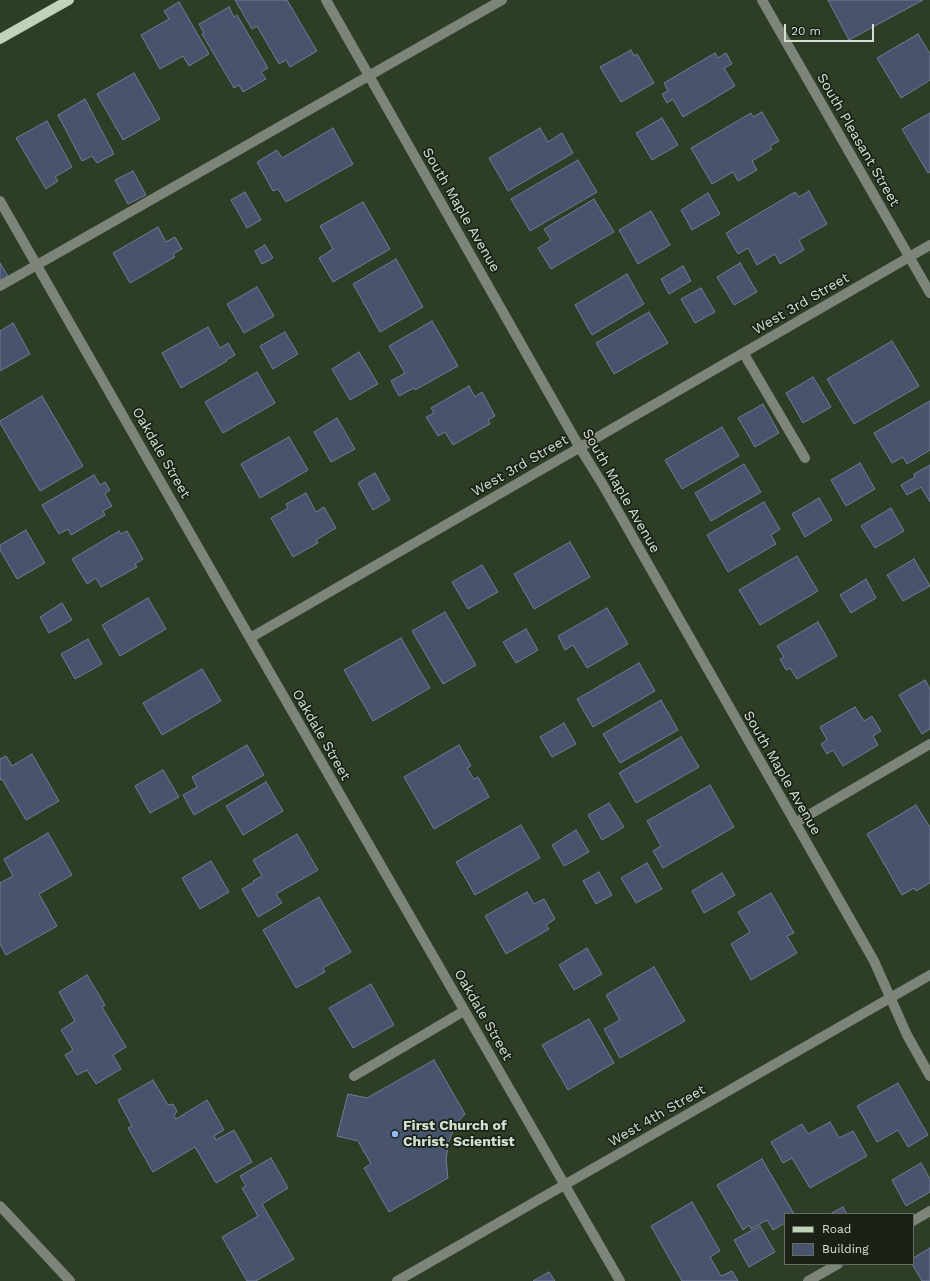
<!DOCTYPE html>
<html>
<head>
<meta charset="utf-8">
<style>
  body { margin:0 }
  #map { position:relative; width:930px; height:1281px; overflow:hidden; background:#2d3d26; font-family:"Work Sans",sans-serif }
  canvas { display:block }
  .legend { position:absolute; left:784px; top:1213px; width:130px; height:52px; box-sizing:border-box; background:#1a2217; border:1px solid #656e62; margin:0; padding:5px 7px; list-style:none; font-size:12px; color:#d5e0d2 }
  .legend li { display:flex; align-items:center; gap:8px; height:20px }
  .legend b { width:20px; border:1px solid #656e62 }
  .scale { position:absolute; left:784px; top:24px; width:90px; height:18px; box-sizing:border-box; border:2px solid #d5e0d2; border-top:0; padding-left:5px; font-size:12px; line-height:14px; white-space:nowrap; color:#d5e0d2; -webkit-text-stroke:3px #1a2217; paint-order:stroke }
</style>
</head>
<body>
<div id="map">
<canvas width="930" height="1281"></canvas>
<ul class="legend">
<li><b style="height:5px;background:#c1d2bb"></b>Road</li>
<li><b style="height:11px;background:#48546d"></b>Building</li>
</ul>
<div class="scale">20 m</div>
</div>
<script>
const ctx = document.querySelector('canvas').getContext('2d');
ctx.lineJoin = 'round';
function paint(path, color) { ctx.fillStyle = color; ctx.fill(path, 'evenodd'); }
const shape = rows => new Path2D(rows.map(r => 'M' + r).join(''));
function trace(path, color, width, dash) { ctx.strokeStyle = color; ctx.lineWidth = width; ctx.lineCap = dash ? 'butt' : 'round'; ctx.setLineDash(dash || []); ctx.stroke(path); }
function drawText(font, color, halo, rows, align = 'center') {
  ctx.font = font + ' "Work Sans",sans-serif'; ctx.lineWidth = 3.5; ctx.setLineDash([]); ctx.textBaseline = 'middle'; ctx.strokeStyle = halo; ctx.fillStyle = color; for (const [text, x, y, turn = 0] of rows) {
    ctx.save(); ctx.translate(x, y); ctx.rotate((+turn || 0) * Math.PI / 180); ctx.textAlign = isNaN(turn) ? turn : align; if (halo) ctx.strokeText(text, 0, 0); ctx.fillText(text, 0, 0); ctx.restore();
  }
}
const building = shape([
  [235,0,287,0,317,51,290,67,286,60,279,64,257,26,252,29,235,0],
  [828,0,923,0,849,40,828,0],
  [179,2,209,54,189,66,183,56,160,69,141,35,169,19,164,11,179,2],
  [229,7,234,17,237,15,268,68,261,72,266,79,243,92,239,85,234,88,202,34,204,33,199,24,229,7],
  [918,34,930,54,930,80,901,98,877,58,918,34],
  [631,50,634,56,637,54,654,83,621,102,600,67,631,50],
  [715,53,718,58,726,53,732,64,724,68,735,86,683,117,673,99,667,103,662,94,668,91,664,83,715,53],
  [134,73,160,119,123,140,97,94,134,73],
  [85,99,114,154,97,163,92,156,82,161,58,115,85,99],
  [762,112,779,141,770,146,772,149,752,161,757,170,738,181,733,172,712,184,691,148,751,113,753,117,762,112],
  [930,113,930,172,928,173,902,129,930,113],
  [662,118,678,145,652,160,636,133,662,118],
  [47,121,72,167,55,177,58,181,46,189,16,138,47,121],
  [333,128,353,164,286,202,278,189,273,191,257,162,277,150,282,158,333,128],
  [540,128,548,142,562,133,573,153,508,191,489,158,540,128],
  [578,160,597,192,530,231,511,199,578,160],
  [133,171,146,195,128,204,115,180,133,171],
  [809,191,827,224,799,240,804,250,780,264,775,254,757,265,748,248,738,254,726,233,795,192,799,197,809,191],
  [245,192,261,220,247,228,231,200,245,192],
  [708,193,720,214,692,230,681,210,708,193],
  [594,199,614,232,551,269,538,248,551,240,544,229,594,199],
  [363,202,390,249,333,282,319,258,333,249,320,226,363,202],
  [651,211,670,245,638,264,619,230,651,211],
  [158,227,166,242,175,237,182,249,173,254,175,257,130,283,113,253,158,227],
  [265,245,273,258,262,264,255,251,265,245],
  [396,259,423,307,380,332,353,284,396,259],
  [0,263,8,276,0,280,0,263],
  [740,263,757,292,734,305,717,277,740,263],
  [683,266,691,281,669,294,661,279,683,266],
  [627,274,644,304,592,335,575,305,627,274],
  [257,287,274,316,244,333,227,304,257,287],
  [701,288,715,312,695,323,681,299,701,288],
  [649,312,668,343,614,374,596,343,649,312],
  [432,321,458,366,415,390,414,388,399,396,391,381,405,373,389,346,432,321],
  [13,323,30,354,0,371,0,331,13,323],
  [208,327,220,348,228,343,235,355,226,360,227,361,181,388,162,353,208,327],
  [285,332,298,354,273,369,260,346,285,332],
  [892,341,919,386,854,424,827,379,892,341],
  [359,352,378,384,350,400,332,369,359,352],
  [257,372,275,403,223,433,205,402,257,372],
  [813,377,831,407,803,423,786,393,813,377],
  [469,386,475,397,482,392,495,416,488,420,490,424,453,445,445,432,438,436,426,417,434,413,431,408,469,386],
  [42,396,83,466,40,491,0,423,0,421,42,396],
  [930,401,930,450,907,464,903,457,892,463,874,433,930,401],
  [763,404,779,433,755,447,738,418,763,404],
  [337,418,355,449,331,462,314,432,337,418],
  [722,427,739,456,682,489,665,460,722,427],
  [289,437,308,470,260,498,241,464,289,437],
  [860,463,875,489,846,506,831,480,860,463],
  [744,464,761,492,711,521,695,493,744,464],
  [930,465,930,502,921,487,907,495,901,485,915,477,914,474,930,465],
  [375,473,390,500,373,510,358,483,375,473],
  [94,475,100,485,105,482,110,490,105,494,112,506,103,511,105,515,71,535,68,529,59,534,42,505,94,475],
  [306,493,316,512,324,507,336,528,316,540,318,543,293,557,271,518,288,508,286,504,306,493],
  [819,498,832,520,805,537,792,514,819,498],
  [764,502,780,529,771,535,776,544,728,572,707,535,764,502],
  [891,508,904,531,875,548,861,526,891,508],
  [26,530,45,563,17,579,0,550,0,545,26,530],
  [119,531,121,534,127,531,143,559,135,564,137,567,101,587,96,578,87,584,72,559,119,531],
  [570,542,590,577,534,609,514,574,570,542],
  [797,556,818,591,760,625,739,590,797,556],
  [914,559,930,586,903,601,887,575,914,559],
  [482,565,498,592,468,609,452,582,482,565],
  [866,579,876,598,851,613,840,595,866,579],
  [148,598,166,629,120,656,102,625,148,598],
  [62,603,72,620,49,633,40,617,62,603],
  [607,608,628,644,587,668,573,645,565,650,558,636,607,608],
  [445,612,476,665,443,684,412,631,445,612],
  [818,622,837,656,797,679,790,668,786,670,780,659,784,657,777,646,818,622],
  [526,629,538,650,516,663,503,642,526,629],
  [401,638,430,688,373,721,344,670,401,638],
  [88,639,102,664,75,679,61,654,88,639],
  [639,663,655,691,593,727,577,699,639,663],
  [202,669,221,701,162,735,143,703,202,669],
  [925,680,930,689,930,729,922,734,899,695,925,680],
  [661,700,678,730,620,763,603,734,661,700],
  [855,707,864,721,872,716,881,731,873,736,878,745,843,766,833,750,827,754,821,744,827,740,820,727,855,707],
  [564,723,576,744,552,757,540,737,564,723],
  [681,737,699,767,636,803,619,773,681,737],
  [247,745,264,775,194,815,183,795,197,787,192,777,247,745],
  [459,745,471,766,467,768,474,779,478,777,489,797,434,829,404,777,459,745],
  [32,754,59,801,26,820,2,779,0,780,0,759,6,756,12,766,32,754],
  [163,770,179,797,150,813,135,786,163,770],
  [266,782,283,811,243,835,226,806,266,782],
  [710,785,734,827,663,868,653,851,661,846,647,821,710,785],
  [609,803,624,827,602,840,588,815,609,803],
  [916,805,929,826,930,826,930,883,916,891,914,888,902,895,867,834,916,805],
  [521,825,540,858,475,895,456,862,521,825],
  [576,830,589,852,564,866,552,845,576,830],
  [48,833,72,875,39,894,57,926,6,955,0,944,0,883,13,876,4,859,48,833],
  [297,834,318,870,276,894,282,903,258,917,242,889,254,882,253,881,262,876,253,860,297,834],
  [211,861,229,892,200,909,182,878,211,861],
  [647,863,662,889,636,903,621,878,647,863],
  [599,872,612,895,596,904,583,881,599,872],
  [722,873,735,895,704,913,692,891,722,873],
  [527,892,534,904,544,899,555,919,546,925,549,929,506,954,485,916,527,892],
  [771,893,794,933,787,936,797,953,751,980,731,944,750,932,738,912,771,893],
  [319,897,351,952,323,968,325,972,296,988,263,930,319,897],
  [587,948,602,974,574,990,559,965,587,948],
  [654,967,685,1021,620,1058,604,1029,620,1020,606,995,654,967],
  [87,975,105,1005,102,1007,126,1047,113,1055,121,1069,96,1084,87,1070,77,1075,65,1055,73,1050,61,1030,75,1021,59,992,87,975],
  [371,984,394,1025,353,1048,329,1008,371,984],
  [589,1019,614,1063,568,1090,542,1045,589,1019],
  [434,1060,465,1114,456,1124,449,1141,446,1159,448,1178,389,1212,364,1168,371,1164,358,1141,337,1136,348,1094,367,1098,434,1060],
  [153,1080,168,1105,173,1104,177,1111,174,1116,176,1119,207,1100,224,1130,214,1136,216,1140,234,1130,252,1162,216,1183,195,1147,153,1172,128,1128,132,1126,118,1100,153,1080],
  [898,1083,928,1135,908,1147,898,1130,877,1142,857,1106,898,1083],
  [830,1122,839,1138,853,1131,867,1156,810,1188,792,1158,783,1163,771,1142,802,1124,808,1134,830,1122],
  [271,1158,288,1188,262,1204,294,1259,256,1281,247,1281,222,1237,258,1216,242,1188,246,1186,240,1176,271,1158],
  [762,1159,794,1214,785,1214,785,1223,773,1230,767,1220,751,1229,749,1225,743,1230,717,1185,762,1159],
  [921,1163,930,1179,930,1192,906,1206,892,1180,921,1163],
  [692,1202,720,1251,710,1257,721,1276,732,1271,738,1281,682,1281,651,1226,692,1202],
  [843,1207,847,1214,830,1214,843,1207],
  [760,1226,775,1252,749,1267,734,1240,760,1226],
  [930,1248,930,1281,922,1281,912,1264,913,1258,930,1248],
  [549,1272,555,1281,533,1281,549,1272]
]);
paint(building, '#48546d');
trace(building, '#707c97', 1);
trace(shape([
  [326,0,580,448,603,485,874,961,907,1035,930,1076],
  [762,0,930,293],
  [0,201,250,638,620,1281],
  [0,286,502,0],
  [744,354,805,458],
  [250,638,930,245],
  [795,823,930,744],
  [354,1076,464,1011],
  [0,1206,70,1281],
  [913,1221,930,1211],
  [397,1281,930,975],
  [808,1281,838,1264]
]), '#7d857a', 10);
trace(shape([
  [0,39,69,0]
]), '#c1d2bb', 10);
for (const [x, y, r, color] of [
  [395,1134,4,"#96b6fd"]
]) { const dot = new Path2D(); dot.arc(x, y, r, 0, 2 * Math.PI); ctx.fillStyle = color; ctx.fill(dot); trace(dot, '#1a2217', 1.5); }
drawText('14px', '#d5e0d2', '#1a2217', [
  ["South Pleasant Street",858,140,60],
  ["South Maple Avenue",461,210,60],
  ["West 3rd Street",801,304,-30],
  ["Oakdale Street",161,453,60],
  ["West 3rd Street",520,466,-30],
  ["South Maple Avenue",621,491,60],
  ["Oakdale Street",321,735,60],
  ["South Maple Avenue",782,773,60],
  ["Oakdale Street",483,1015,60],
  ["West 4th Street",657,1116,-30]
]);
drawText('bold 14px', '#d5e0d2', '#1a2217', [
  ["First Church of",403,1126],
  ["Christ, Scientist",403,1142]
], 'left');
</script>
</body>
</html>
